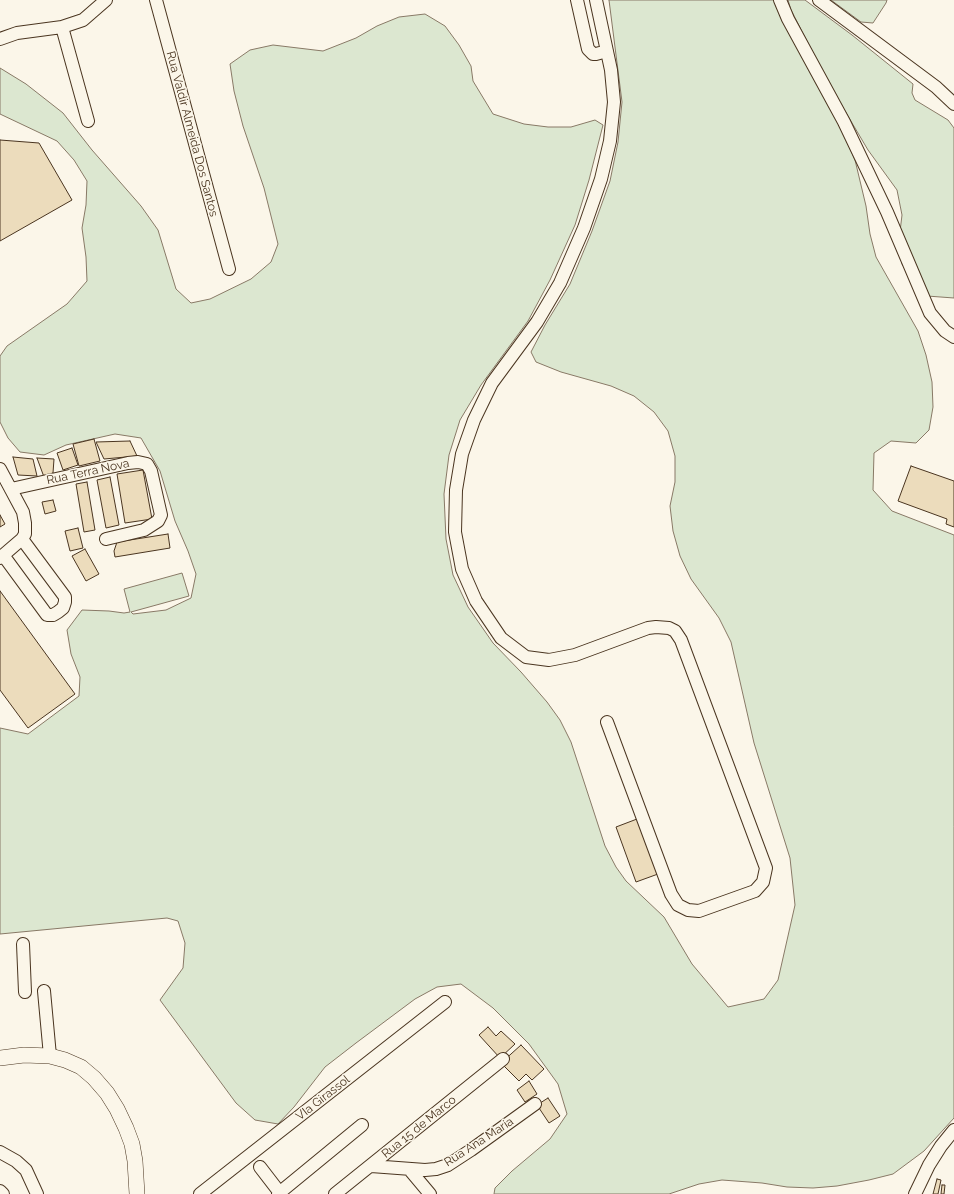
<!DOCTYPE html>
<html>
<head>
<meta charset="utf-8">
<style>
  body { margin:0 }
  canvas { display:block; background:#fbf6e9 }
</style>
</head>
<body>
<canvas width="954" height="1194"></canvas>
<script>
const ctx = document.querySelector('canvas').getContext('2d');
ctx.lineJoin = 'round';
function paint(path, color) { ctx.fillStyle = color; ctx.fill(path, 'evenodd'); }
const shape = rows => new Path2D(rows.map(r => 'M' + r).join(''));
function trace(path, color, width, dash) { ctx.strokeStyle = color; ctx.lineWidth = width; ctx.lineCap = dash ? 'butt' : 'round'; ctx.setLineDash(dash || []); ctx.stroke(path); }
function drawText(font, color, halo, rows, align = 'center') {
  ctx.font = font + ' Raleway,sans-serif'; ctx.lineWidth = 3; ctx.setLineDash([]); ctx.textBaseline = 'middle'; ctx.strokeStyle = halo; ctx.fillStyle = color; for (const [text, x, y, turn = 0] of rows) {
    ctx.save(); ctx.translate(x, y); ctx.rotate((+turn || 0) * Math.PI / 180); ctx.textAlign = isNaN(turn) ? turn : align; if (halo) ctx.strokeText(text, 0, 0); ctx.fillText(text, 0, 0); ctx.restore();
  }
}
const green = shape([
  [609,0,774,0,827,96,855,160,866,206,870,234,876,257,918,331,926,355,932,382,933,407,929,430,916,443,891,441,874,453,873,490,892,511,954,535,954,1118,924,1151,893,1174,869,1180,837,1186,813,1188,787,1187,762,1183,722,1180,699,1184,669,1194,494,1194,495,1188,512,1171,550,1139,567,1114,558,1084,529,1044,493,1008,461,984,437,987,415,999,356,1043,325,1067,294,1107,278,1124,255,1120,236,1103,160,1000,183,968,185,943,178,921,167,918,0,934,0,728,28,734,79,696,80,677,71,654,67,630,82,610,109,611,124,613,130,612,124,589,182,573,189,596,131,612,133,614,166,610,191,598,196,574,188,551,175,521,160,471,141,438,115,434,66,445,44,455,20,452,8,438,0,422,0,356,7,346,67,304,87,281,86,257,82,228,86,205,87,181,74,160,57,141,0,114,0,68,26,84,63,113,92,150,141,206,158,230,176,289,191,303,210,299,251,279,271,262,278,244,264,188,243,126,234,91,230,64,250,50,273,45,323,51,356,38,377,26,399,17,425,14,445,26,459,45,471,66,473,81,493,114,524,124,548,127,571,127,595,120,603,125,589,180,575,225,550,280,528,321,481,385,460,420,449,455,444,494,446,539,453,575,468,607,493,643,521,672,547,702,560,720,571,742,605,846,616,867,626,881,664,917,692,964,728,1007,764,999,778,980,795,905,790,858,754,743,731,642,719,618,691,579,680,556,673,531,670,506,675,482,675,456,668,431,654,412,634,396,611,386,561,372,536,362,531,352,545,325,570,284,592,231,610,181,618,142,622,102,609,0],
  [788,0,805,0,852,35,913,84,912,93,915,100,948,120,954,128,954,298,927,296,915,284,902,264,899,240,902,215,897,190,868,150,829,84,791,10,788,0],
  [831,0,887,0,886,3,873,23,861,22,831,0]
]);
paint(green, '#dce7d0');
trace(green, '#887966', 1);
const building = shape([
  [0,140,39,143,72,200,0,241,0,140],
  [94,439,100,461,79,466,73,444,94,439],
  [130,441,137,456,104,459,96,442,130,441],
  [72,448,78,465,63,470,57,453,72,448],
  [13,457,33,459,37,476,18,475,13,457],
  [37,458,54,459,53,473,44,477,37,458],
  [911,466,954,481,954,527,946,524,947,519,898,501,911,466],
  [143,470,152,519,125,523,117,474,143,470],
  [110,477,119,525,106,528,97,480,110,477],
  [87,482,95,530,84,532,76,484,87,482],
  [53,500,56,511,45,514,42,502,53,500],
  [0,515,5,524,0,527,0,515],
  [78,528,83,548,70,551,65,531,78,528],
  [168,534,170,548,115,557,114,551,117,542,168,534],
  [85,549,99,574,86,581,72,556,85,549],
  [0,591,75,694,28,728,0,690,0,591],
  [637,819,658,874,636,882,616,827,637,819],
  [488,1027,496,1036,501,1031,515,1044,500,1058,479,1035,488,1027],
  [521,1045,544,1069,532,1080,526,1074,519,1081,501,1063,521,1045],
  [529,1081,537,1094,525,1102,517,1090,529,1081],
  [548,1098,560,1116,549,1123,537,1105,548,1098],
  [937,1179,941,1180,938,1194,933,1194,937,1179],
  [942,1185,945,1185,944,1194,941,1194,942,1185]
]);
paint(building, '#ecdcbc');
trace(building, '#4a3520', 1);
const minor = shape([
  [156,0,229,269],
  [577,0,588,49,593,54,596,54,607,51],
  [596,0,611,70,614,102,610,141,601,179,584,228,560,283,537,322,492,383,474,420,462,454,456,490,455,532,462,569,476,601,501,638,526,657,549,660,575,655,648,628,656,627,669,628,675,631,681,640,766,868,763,882,755,891,699,911,688,910,678,905,671,894,607,722],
  [780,0,788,19,844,122,887,212,930,313,945,331,954,337],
  [819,0,936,87,954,104],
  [62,27,88,121],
  [0,39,17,33,62,27,83,20,106,0],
  [0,469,23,512,25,523,25,534,22,539,0,558],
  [11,489,128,463,138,462,147,464,151,471,161,515,158,521,144,530,106,539],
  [3,555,47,615,53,615,58,612,63,608,65,602,65,597,22,539],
  [23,944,25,992],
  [44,991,50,1056],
  [0,1152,16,1161,26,1170,37,1194],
  [371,1166,425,1170,436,1169,448,1165,471,1150,535,1104],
  [260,1167,280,1193],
  [409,1169,430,1194],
  [0,1191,3,1194],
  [200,1194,445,1002],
  [278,1194,362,1125],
  [335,1194,503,1059],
  [915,1194,929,1165,941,1146,954,1130]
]);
const major = shape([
  [0,1058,24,1055,50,1056,65,1060,81,1067,94,1078,107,1093,117,1109,126,1128,132,1144,135,1161,137,1194]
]);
trace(minor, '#4a3520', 14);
trace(major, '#4a3520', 16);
trace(minor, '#fbf6e9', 12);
trace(major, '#fbf6e9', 15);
drawText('12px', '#4a3520', '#fbf6e9', [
  ["Rua Valdir Almeida Dos Santos",192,134,75],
  ["Rua Terra Nova",88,472,-12],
  ["VIa Girassol",323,1098,-38],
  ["Rua 15 de Marco",419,1127,-39],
  ["Rua Ana Maria",479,1142,-33]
]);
</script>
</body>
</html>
